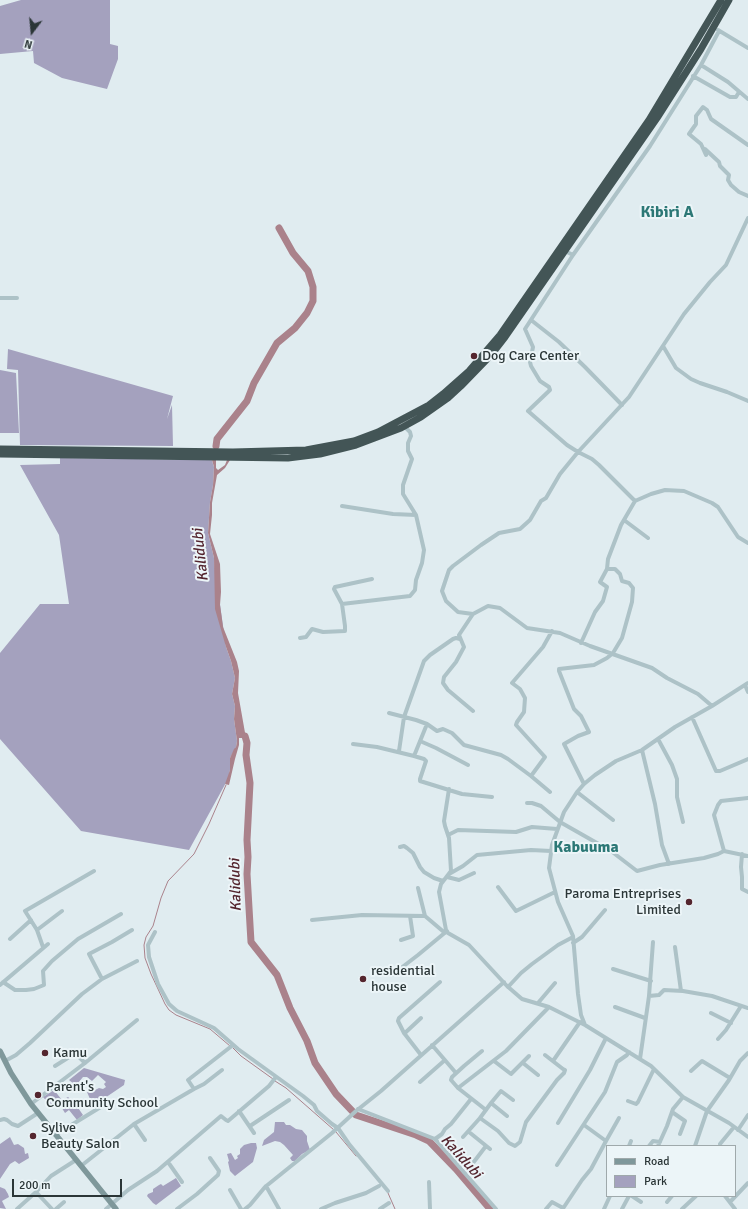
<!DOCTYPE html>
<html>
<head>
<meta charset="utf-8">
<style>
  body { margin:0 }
  #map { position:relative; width:748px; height:1209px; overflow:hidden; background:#e0ecf0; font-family:Signika,sans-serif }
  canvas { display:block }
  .legend { position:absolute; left:606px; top:1145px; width:130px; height:52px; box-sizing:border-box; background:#ecf5f8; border:1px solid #9fa9ab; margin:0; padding:5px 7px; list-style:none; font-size:12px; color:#2b3637 }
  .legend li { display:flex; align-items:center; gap:8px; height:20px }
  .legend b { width:20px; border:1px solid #9fa9ab }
  .north { position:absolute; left:12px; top:12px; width:40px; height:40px; -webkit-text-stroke:3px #ecf5f8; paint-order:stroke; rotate:196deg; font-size:11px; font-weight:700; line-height:16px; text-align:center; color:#2b3637 }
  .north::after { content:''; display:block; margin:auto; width:14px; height:18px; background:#2b3637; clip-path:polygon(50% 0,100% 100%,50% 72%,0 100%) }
  .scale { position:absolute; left:12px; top:1179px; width:110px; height:18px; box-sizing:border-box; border:2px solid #2b3637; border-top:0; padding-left:5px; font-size:12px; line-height:14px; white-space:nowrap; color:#2b3637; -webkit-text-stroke:3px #ecf5f8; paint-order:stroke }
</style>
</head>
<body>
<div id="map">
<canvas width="748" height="1209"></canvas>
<ul class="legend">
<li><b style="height:5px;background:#7f989b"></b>Road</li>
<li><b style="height:11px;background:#a4a1be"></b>Park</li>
</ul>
<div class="north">N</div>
<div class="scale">200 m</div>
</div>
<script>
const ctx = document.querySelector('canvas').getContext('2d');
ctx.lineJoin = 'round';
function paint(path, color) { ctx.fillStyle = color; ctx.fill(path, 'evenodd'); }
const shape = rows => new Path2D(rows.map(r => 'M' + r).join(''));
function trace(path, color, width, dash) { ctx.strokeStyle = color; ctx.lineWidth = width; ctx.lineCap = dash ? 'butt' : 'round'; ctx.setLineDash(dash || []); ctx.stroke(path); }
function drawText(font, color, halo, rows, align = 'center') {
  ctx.font = font + ' Signika,sans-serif'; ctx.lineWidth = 4; ctx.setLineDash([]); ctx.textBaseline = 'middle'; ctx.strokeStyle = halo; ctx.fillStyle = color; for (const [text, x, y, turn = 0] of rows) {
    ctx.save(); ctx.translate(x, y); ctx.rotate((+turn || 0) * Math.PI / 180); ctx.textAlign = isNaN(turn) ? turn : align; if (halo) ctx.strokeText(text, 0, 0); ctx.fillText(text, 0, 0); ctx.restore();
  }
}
paint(shape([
  [21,0,110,0,110,44,118,46,118,59,107,89,62,78,34,63,33,51,0,54,0,6],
  [8,349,173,396,167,419,172,405,173,446,20,445,18,370,7,369],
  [0,370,16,373,19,433,0,433],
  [60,458,212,460,213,464,214,467,213,485,210,502,208,533,214,558,215,569,226,647,231,661,235,678,232,694,235,706,234,719,237,741,236,747,230,758,230,770,228,779,189,850,81,831,0,739,0,653,40,604,69,604,59,535,20,465,60,464],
  [84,1068,125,1080,124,1085,96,1104,90,1099,87,1092,87,1089,90,1087,93,1091,99,1088,103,1089,106,1087,104,1084,106,1082,98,1075,92,1081,87,1077,83,1077,78,1083,82,1087,80,1089,69,1080],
  [54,1090,62,1100,68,1097,74,1102,83,1115,77,1120,69,1110,65,1113,60,1105,51,1106,43,1097],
  [275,1122,284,1122,286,1125,290,1125,296,1129,302,1130,307,1136,307,1141,310,1150,302,1154,295,1161,292,1161,290,1158,293,1155,284,1145,280,1142,275,1141,262,1146,264,1140,274,1132],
  [10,1137,14,1145,18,1144,24,1148,25,1154,28,1153,29,1158,19,1164,15,1161,10,1164,0,1179,0,1144],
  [251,1143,256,1143,257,1148,253,1162,235,1176,230,1171,228,1162,229,1161,227,1154,231,1153,235,1160,238,1158,237,1156,240,1154,240,1149,244,1145],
  [176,1178,181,1186,156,1205,153,1203,147,1196,148,1194,153,1192,153,1189,159,1185,161,1184,163,1186],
  [0,1187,5,1189,8,1194,9,1197,2,1201,6,1209,0,1208]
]), '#a4a1be');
paint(shape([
  [212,460,216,460,216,468,218,470,225,465,227,460,230,460,225,468,217,475,212,503,212,515,210,534,220,564,221,592,220,605,223,627,237,662,239,671,238,693,247,744,244,744,243,738,239,738,239,745,235,759,229,785,225,784,230,770,230,758,234,749,236,747,237,741,234,719,235,706,232,694,235,678,231,661,226,647,215,609,214,558,208,533,210,502,213,485,214,467]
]), '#aa828b');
trace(shape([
  [226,785,209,824,194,854,168,881,161,898,153,926,146,937,144,945,145,958,151,974,165,1004,169,1010,176,1015,210,1029,230,1046],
  [233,1048,241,1056,273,1079],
  [275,1081,286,1088,334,1130],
  [336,1132,356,1156],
  [388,1193,395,1209]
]), '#aa828b', 1);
trace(shape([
  [216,446,217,439,247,401,254,383,277,343,295,328,307,313,313,301,313,287,308,271,293,253,279,228],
  [245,736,247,743,246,755,250,783,247,840,248,857,247,874,251,942,277,975,290,1008,307,1041,315,1063,336,1094,356,1115,416,1135,429,1141,456,1169,490,1209]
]), '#aa828b', 7);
trace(shape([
  [718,30,748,48],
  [701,65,728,82,748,99],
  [693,76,730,97,736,97,739,92],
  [705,149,719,162,720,166,729,175,728,180,731,185,739,192,748,196],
  [706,155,701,144,689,134,696,124,696,116,703,107,707,110,711,119,748,145],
  [565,251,573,255,525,329,533,347,530,362,531,366,540,381,549,387,550,390,528,411,567,445,578,452,592,459,599,465,635,501],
  [573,255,650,146,701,65,719,31],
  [0,298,17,298],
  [531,320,559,342,585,367,622,405],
  [663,346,676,368,691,379,700,383,727,392,748,401],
  [342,506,393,514,416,515],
  [624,520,648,538],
  [342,604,410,596,415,590,416,580,422,563,424,550,416,515,403,494,403,485,412,459,408,451,408,443,411,436,410,432,404,426],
  [473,614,459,635,464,647,456,662,444,677,443,683,448,690,473,711],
  [300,638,306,637,312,629,323,632,345,631,345,626,342,604,334,589,335,587,372,579],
  [581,643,595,612,603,601,607,587,600,582,607,569,608,559,621,525,635,501,651,494,665,490,684,491,712,503,718,507,738,537,748,543],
  [745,685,748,692],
  [712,706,698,694,667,678,652,668,590,646,560,633,527,628,500,608,488,606,473,614,458,612,446,601,442,591,449,570,453,566,481,545,499,533,520,529,530,520,541,501,546,498,560,474,578,452,629,397,684,314,710,282,726,265,748,218],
  [389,713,416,720,427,724,437,731,443,729,452,733,464,745,501,755,508,759,531,776,550,792],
  [692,717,716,771,720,771,748,759],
  [427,724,414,756,424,759,426,761,420,779,420,781,462,794,492,797],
  [658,739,672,765,677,779,677,797,683,822],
  [420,741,436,748,468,765],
  [353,744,377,747,414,756],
  [642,750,655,804,662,845,669,864],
  [399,751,404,717,424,661,430,655,453,639,456,638,460,639],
  [531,776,545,757,516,725,517,722,524,712,525,698,520,689,512,683,543,647,552,631],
  [584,784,564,744,578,736,589,732,581,716,574,709,559,671,559,669,594,665,607,658,613,653,622,638,632,602,633,588,629,583,622,581,620,574,615,569,607,569],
  [449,789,444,821,445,826,449,838,451,871,441,884,439,892,446,930,448,933,469,945,507,986,522,999,549,1007,585,1025,651,1066,683,1097,729,1123,748,1137],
  [577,792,613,820],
  [527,803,532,803,541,806,560,822,611,851,637,871,660,865,704,858,718,854,724,851,748,856],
  [448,835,458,830,516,832,532,827,557,829],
  [400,847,404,846,407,848,413,853,420,867,424,872,434,878,443,881],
  [724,851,714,815,718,805,721,801,748,798],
  [742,854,741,867,742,877,742,889,748,892],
  [449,874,463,866,477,855,531,850,551,851],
  [447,877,459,880,474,873],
  [498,887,516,911,555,892],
  [418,888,425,916,445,933],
  [312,920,362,915,425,916],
  [37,930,62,911],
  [155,932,148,945,149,957,158,984,169,1004,177,1011,214,1028,238,1049,303,1096,314,1105,317,1111,332,1124,338,1128,349,1144,388,1191],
  [10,939,31,920],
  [401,940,413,936,410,916],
  [573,943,582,937,605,910],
  [43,947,37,930,25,911,94,871],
  [675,947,681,991],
  [613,969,651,981],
  [392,975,418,955,447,931],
  [102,979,89,954,112,942,132,930],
  [3,982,15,990,26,990,34,989,44,985,43,971,52,961,78,939,121,914],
  [0,985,48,944],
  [508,987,521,973,532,964,558,945,573,937],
  [649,996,659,995,664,990,683,991,712,996,748,1008],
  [538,1003,555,983],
  [615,1007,645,1018],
  [711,1013,731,1023],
  [585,1025,581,1015,578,994,573,936,558,902,549,868,552,845,564,812,577,792,584,784,595,775,616,761,642,750,675,727,712,706,748,683],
  [404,1033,406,1032,421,1018],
  [718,1039,726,1030,741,1006],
  [432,1045,456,1073],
  [482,1051,464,1066,452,1077,451,1080,458,1088,486,1110],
  [421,1055,404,1033,398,1021,399,1018,440,982],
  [640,1059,649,996,653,942],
  [5,1061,16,1055,30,1043,82,994,102,979,137,961],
  [494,1061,511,1074,529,1056],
  [553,1061,580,1022],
  [523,1063,538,1075],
  [55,1066,74,1054,77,1055,85,1063],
  [691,1071,702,1061,730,1078],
  [420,1082,445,1060],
  [458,1088,506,1051,549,1007],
  [194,1089,188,1080,233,1045],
  [628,1101,636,1104,638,1102,654,1069],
  [491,1103,501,1091,513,1100],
  [31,1104,85,1063,137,1020],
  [358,1109,435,1139,496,1209],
  [239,1111,254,1133],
  [672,1112,685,1121,680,1134],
  [507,1116,491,1103,480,1118,498,1131,509,1143,515,1146,520,1142,526,1122,557,1080,564,1073,565,1070,563,1069,545,1055],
  [0,1120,4,1119,7,1120,12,1124,18,1126,38,1113],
  [558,1123,590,1070,606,1038],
  [134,1124,145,1140],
  [250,1126,289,1100],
  [738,1130,748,1115],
  [469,1132,490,1149],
  [55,1135,104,1105],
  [463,1137,480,1118],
  [435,1139,442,1134,445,1129,451,1124,471,1099],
  [606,1141,619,1118],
  [720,1144,734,1127],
  [629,1146,631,1141],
  [649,1146,653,1141,660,1142],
  [658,1146,667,1126,673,1109,683,1097],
  [695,1146,707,1111,729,1080,740,1061,748,1053],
  [168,1162,182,1182],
  [473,1163,486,1146],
  [557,1165,605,1092,617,1062,627,1055,629,1052],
  [81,1166,134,1124,194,1089,204,1084,222,1070],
  [429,1182,430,1209],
  [266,1186,279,1209],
  [230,1190,241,1209],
  [36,1192,52,1209],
  [632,1196,641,1202],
  [725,1196,735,1209],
  [667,1202,672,1196],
  [730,1202,748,1183],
  [17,1209,36,1192,51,1176,76,1160],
  [56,1209,64,1202],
  [106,1209,128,1190,157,1171,221,1116,226,1120,228,1121,269,1086,276,1077],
  [177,1209,197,1194,218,1175,219,1171,210,1158],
  [245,1209,250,1205,265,1187,332,1133,356,1111,381,1091,504,982],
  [321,1209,335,1203,366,1193,379,1186],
  [380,1209,389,1203],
  [546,1209,552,1202,563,1208,564,1207,582,1180,591,1169,606,1141,584,1125],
  [604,1209,610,1196],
  [622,1209,629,1196],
  [682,1209,696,1196]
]), '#adc2c7', 4);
trace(shape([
  [0,1051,11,1073,31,1104,116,1209]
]), '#7f989b', 5.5);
trace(shape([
  [0,449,233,452,306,450,354,441,378,432,429,405,443,394,469,371,500,335,649,120,721,0],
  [0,454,288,458,320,454,356,445,401,428,421,417,448,398,461,386,491,355,505,337,657,118,701,49,729,0]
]), '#435556', 7);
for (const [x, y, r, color] of [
  [474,356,4,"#54252e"],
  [689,902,4,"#54252e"],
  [363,979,4,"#54252e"],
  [45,1053,4,"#54252e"],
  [38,1095,4,"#54252e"],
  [33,1136,4,"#54252e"]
]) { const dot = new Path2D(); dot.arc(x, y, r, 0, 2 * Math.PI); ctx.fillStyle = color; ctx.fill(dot); trace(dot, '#ecf5f8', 1.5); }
drawText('14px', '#2b3637', '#ecf5f8', [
  ["Dog Care Center",482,356],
  ["Paroma Entreprises",681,894,"right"],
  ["Limited",681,910,"right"],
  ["residential",371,971],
  ["house",371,987],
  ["Kamu",53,1053],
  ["Parent's",46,1087],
  ["Community School",46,1103],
  ["Sylive",41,1128],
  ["Beauty Salon",41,1144]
], 'left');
drawText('italic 15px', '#54252e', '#ecf5f8', [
  ["Kalidubi",201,555,-96],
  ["Kalidubi",236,885,-92],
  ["Kalidubi",461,1157,48]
]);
drawText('bold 16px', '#2c7876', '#ecf5f8', [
  ["Kibiri A",667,213],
  ["Kabuuma",586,848]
]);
</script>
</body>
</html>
